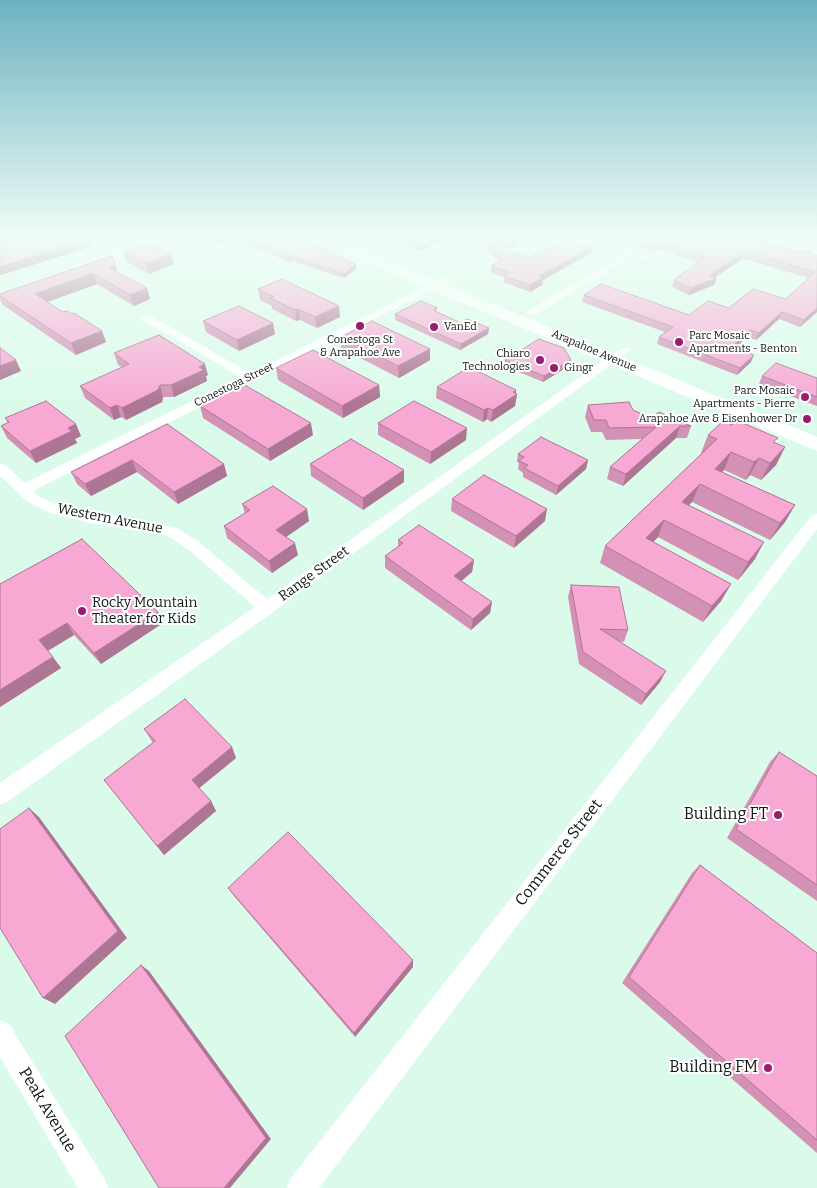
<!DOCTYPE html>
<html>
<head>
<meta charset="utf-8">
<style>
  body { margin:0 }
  canvas { display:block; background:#dbfbea }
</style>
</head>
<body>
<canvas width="817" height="1188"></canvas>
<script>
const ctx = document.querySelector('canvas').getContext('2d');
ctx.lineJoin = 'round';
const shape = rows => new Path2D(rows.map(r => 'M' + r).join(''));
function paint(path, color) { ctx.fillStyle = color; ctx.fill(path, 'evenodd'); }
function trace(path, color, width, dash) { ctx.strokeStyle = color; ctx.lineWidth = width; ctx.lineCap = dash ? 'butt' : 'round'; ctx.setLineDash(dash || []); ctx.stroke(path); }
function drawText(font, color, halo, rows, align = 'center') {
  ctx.font = font + ' Bitter,serif'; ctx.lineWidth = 4; ctx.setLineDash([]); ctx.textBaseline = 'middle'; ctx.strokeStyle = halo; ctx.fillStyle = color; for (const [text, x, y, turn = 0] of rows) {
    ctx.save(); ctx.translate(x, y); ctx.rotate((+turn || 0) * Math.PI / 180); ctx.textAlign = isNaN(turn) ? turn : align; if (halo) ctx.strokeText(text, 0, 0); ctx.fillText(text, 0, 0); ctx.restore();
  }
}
paint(shape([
  [631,236,642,236,631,243,629,250,657,258,657,262,628,255,625,261,535,315,527,315,527,311,618,258,623,242,631,236],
  [709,236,734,236,730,239,713,239,709,236],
  [802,236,811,236,817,247,817,254,809,249,802,236],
  [445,277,450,280,448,282,33,491,38,496,57,505,177,528,200,543,267,599,621,348,629,348,631,350,273,612,7,802,0,805,0,783,255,607,190,551,168,536,91,523,53,514,28,502,0,476,0,464,5,465,25,483,241,377,141,319,140,317,141,315,149,315,250,373,445,277],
  [817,514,817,529,319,1188,287,1188,291,1178,812,515,817,514],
  [0,1020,9,1024,104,1178,108,1188,78,1188,0,1057,0,1020]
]), '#fff');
paint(shape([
  [156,236,175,236,173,239,86,270,76,270,74,267,76,264,156,236]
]), '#fff');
paint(shape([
  [308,236,328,236,817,437,817,451,310,239,308,236]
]), '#fff');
paint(shape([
  [199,236,295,236,326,252,356,269,344,278,292,261,289,262,235,239,216,245,199,238],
  [394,236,453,236,421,251,394,240],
  [476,236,535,236,509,249],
  [606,236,627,236,621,241],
  [774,236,766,242,817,256,817,312,800,327,779,319,756,340,747,337,735,348,751,362,737,375,657,344,659,337,665,332,582,302,584,295,689,315,729,308,786,299,809,278,748,260,741,260,715,277,714,285,689,295,672,287,674,280,698,262,658,249,653,251,633,245,634,238,723,238],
  [488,244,529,258,593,247,591,253,543,280,542,285,530,292,504,282,504,277,491,272,491,266,499,262,487,250],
  [123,251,171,254,174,264,149,274,126,261],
  [112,256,118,273,150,299,134,306,97,284,47,302,63,312,102,331,106,342,76,355,3,305,0,300,0,294],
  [258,289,340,317,317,328,300,320,296,321,272,309,272,306,260,300],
  [437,308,437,312,461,323,489,328,488,334,460,350,395,320,395,314],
  [203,321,275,334,239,351,206,332],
  [341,337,430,349,430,360,399,378,341,348],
  [114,353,208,375,206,376,207,381,174,397,163,397,162,402,126,420,121,417,114,420,85,398,80,386,122,367,118,365],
  [505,360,569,366,543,382,504,366],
  [276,368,379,385,380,397,343,418,278,380],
  [762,376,817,378,817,406,759,384],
  [437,387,516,393,517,394,515,406,491,422,487,419,483,422,436,398],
  [588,405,633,410,646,416,691,426,687,438,676,438,623,486,607,479,610,467,642,439,606,440,602,432,591,432,585,417],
  [200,406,313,435,270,461,203,418],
  [5,418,81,436,75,439,77,443,36,463,7,438,1,426,8,423],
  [378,423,466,440,430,464,378,435],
  [167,424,224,464,227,476,178,504,137,472,91,496,77,484,71,472],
  [708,435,775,443,785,447,776,465,761,480,750,475,746,480,724,470,722,472,795,505,785,522,770,540,692,502,689,505,755,559,738,580,658,537,653,542,731,584,721,601,703,622,600,563,605,546,702,453,701,453],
  [518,454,588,460,586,469,556,495,523,477,523,473,518,469,519,463,517,462],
  [310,464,404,482,363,510,311,476],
  [452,499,545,521,514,548,451,511],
  [242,504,309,521,286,537,298,555,272,573,227,538,224,526,245,513],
  [82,539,158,612,163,623,101,664,74,635,48,651,61,668,0,707,0,584],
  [398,540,474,560,472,572,461,581,492,602,490,613,471,630,385,568,385,556,398,547],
  [571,585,628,630,624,642,619,641,660,682,641,705,579,664,568,597],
  [144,729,232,747,236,758,199,788,211,801,216,811,164,855,104,780,153,743],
  [779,752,817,776,817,901,727,838,770,762],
  [700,865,817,953,817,1153,622,983,692,873],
  [228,888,413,960,413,967,355,1037,234,896]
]), '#d491b6');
paint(shape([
  [227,236,234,236,235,239,216,245,215,241],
  [439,236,453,236,421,251,421,244],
  [523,236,535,236,509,249,510,243],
  [622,236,627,236,621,241],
  [768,236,774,236,759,247,762,241],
  [90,238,93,246,1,275,0,274,0,267],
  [660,243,658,249,653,251,655,244],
  [593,247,591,253,543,280,542,285,530,292,530,285,539,276],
  [743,253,741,260,709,281,717,278,714,285,689,295,691,288],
  [171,254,174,264,149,274,146,263],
  [291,256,292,261,289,262,288,258],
  [356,264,356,269,344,278,344,274],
  [115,265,119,276,109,268],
  [93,273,97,284,39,305,35,294],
  [147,288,150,299,134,306,130,295],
  [339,306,340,317,317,328,315,317],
  [817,308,817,312,800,327,804,320],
  [298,309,300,320,296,321,295,310],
  [782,312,779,319,756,340,759,333],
  [273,323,275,334,239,351,237,340],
  [489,328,488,334,460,350,461,344],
  [750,330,747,337,729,354,732,347],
  [102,331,106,342,76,355,71,343],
  [430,349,430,360,399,378,398,366],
  [754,355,751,362,737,375,740,368],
  [16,360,21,371,0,380,0,366],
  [571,360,569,366,543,382,544,376],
  [205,364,208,375,206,376,207,381,174,397,171,385],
  [160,385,163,397,162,402,126,420,122,408],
  [379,385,380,397,343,418,342,406],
  [516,390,516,395,517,394,515,406,491,422,493,410],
  [117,405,121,417,114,420,110,408],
  [488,408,487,419,483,422,484,410],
  [311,423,313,435,270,461,268,449],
  [76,424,81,436,75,439,77,443,36,463,30,451,68,428],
  [680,426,676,438,623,486,626,474],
  [467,428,466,440,430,464,431,452],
  [785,447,776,465,761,480,770,463],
  [731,452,724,470,708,486,715,469],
  [759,458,750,475,746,480,754,462],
  [132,460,137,472,91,496,85,484],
  [588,460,586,469,556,495,558,486],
  [224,464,227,476,178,504,174,492],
  [404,470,404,482,363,510,363,498],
  [700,484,692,502,675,519,682,502],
  [795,505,785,522,770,540,780,523],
  [307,509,309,521,279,542,276,530],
  [547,509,545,521,514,548,516,536],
  [664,520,658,537,639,556,646,538],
  [764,542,755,559,738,580,748,562],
  [295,543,298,555,272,573,269,561],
  [474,560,472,572,453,588,454,576],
  [731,584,721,601,703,622,712,606],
  [492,602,490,613,471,630,473,619],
  [158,612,163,623,101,664,94,653],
  [67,623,74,635,47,651,39,640],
  [53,657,61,668,0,707,0,690],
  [666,671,660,682,641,705,646,694],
  [232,747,236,758,197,790,192,780],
  [211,801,216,811,164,855,157,846],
  [29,808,39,817,127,938,55,1004,43,998],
  [413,960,413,967,355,1037,354,1033],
  [141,965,149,971,271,1139,230,1188,224,1188]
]), '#ad7694');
const building = shape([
  [0,236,87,236,90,238,0,267,0,236],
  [206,236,227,236,215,241,206,236],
  [240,236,295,236,326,249,323,250,356,264,344,274,291,256,288,258,240,236],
  [400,236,439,236,421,244,400,236],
  [493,236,523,236,510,243,493,236],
  [637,236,719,236,723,238,732,236,768,236,762,241,801,252,808,250,817,256,817,308,804,320,782,312,759,333,750,330,732,347,754,355,740,368,659,337,673,327,584,295,601,284,689,315,708,301,729,308,753,289,786,299,815,272,751,253,743,253,709,276,717,278,691,288,674,280,705,257,660,243,655,244,634,238,637,236],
  [566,238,593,247,539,276,543,278,530,285,504,276,510,272,491,266,503,260,488,244,529,258,566,238],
  [147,243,171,254,146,263,123,251,147,243],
  [112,256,115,265,109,268,147,288,130,295,93,273,35,294,63,312,67,311,72,314,74,313,102,331,71,343,0,296,0,294,112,256],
  [282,279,339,306,315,317,298,309,295,310,270,298,274,297,258,289,282,279],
  [421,301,437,308,433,310,461,323,467,319,489,328,461,344,395,314,421,301],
  [239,306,273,323,237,340,203,321,239,306],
  [372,321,430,349,398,366,341,337,372,321],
  [159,335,205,364,199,367,204,370,171,385,160,385,158,390,122,408,117,405,110,408,80,386,129,364,114,353,159,335],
  [539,339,564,348,571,360,544,376,505,360,539,339],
  [0,348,16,360,0,366,0,348],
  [313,350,379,385,342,406,276,368,313,350],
  [776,363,817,378,817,397,762,376,776,363],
  [469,367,516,390,513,392,517,394,493,410,488,408,484,410,437,387,469,367],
  [243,384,311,423,268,449,200,406,243,384],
  [46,401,76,424,68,428,72,431,30,451,1,426,9,422,5,418,46,401],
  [414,401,467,428,431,452,378,423,414,401],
  [629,402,633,410,646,416,655,415,659,412,691,426,680,426,626,474,610,467,656,427,609,428,606,420,594,420,588,405,629,402],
  [736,420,778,438,773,442,785,447,770,463,759,458,754,462,731,452,715,469,795,505,780,523,700,484,682,502,764,542,748,562,664,520,646,538,731,584,712,606,605,546,717,439,708,435,723,421,732,425,736,420],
  [167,424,224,464,174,492,132,460,85,484,71,472,167,424],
  [541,437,588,460,558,486,524,468,528,465,519,461,524,457,518,454,541,437],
  [351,439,404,470,363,498,310,464,351,439],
  [484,475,547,509,516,536,452,499,484,475],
  [273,486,307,509,276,530,295,543,269,561,224,526,250,510,242,504,273,486],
  [419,525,474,560,454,576,492,602,473,619,385,556,403,543,398,540,419,525],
  [82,539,158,612,94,653,67,623,39,640,53,657,0,690,0,584,82,539],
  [571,585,619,587,628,630,600,629,666,671,646,694,583,652,571,585],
  [185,699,232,747,192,780,211,801,157,846,104,780,155,741,144,729,185,699],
  [779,752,817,776,817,885,736,829,779,752],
  [29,808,118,931,43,998,0,928,0,829,29,808],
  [288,832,413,960,354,1033,228,888,288,832],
  [700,865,817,953,817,1140,629,977,700,865],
  [141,965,266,1138,224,1188,159,1188,65,1036,141,965]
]);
paint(building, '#f7a9d4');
trace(building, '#ad7694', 1);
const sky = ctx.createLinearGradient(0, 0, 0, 403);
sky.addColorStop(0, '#6db2c1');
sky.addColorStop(0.59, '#effdf6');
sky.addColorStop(1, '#effdf600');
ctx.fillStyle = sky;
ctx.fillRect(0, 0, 817, 403);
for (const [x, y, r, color] of [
  [360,326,5,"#9a1b70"],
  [434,327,5,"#9a1b70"],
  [679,342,5,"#9a1b70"],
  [540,360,5,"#9a1b70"],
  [554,368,5,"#9a1b70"],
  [805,397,5,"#9a1b70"],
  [807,419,5,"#9a1b70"],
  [82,611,5,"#9a1b70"],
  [778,815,5,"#9a1b70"],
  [768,1068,5,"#9a1b70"]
]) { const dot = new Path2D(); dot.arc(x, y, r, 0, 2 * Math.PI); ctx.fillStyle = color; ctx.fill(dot); trace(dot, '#fff', 2); }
drawText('11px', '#0c1711', '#fff', [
  ["VanEd",444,327],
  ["Parc Mosaic",689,336],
  ["Apartments - Benton",689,349],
  ["Conestoga St",360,340,"center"],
  ["& Arapahoe Ave",360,353,"center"],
  ["Chiaro",530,354,"right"],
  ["Technologies",530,367,"right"],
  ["Gingr",564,368],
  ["Parc Mosaic",795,391,"right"],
  ["Apartments - Pierre",795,404,"right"],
  ["Arapahoe Ave & Eisenhower Dr",797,419,"right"]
], 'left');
drawText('11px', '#0c1711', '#fff', [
  ["Arapahoe Avenue",594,351,23],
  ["Conestoga Street",234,385,-26]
]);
drawText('14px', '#0c1711', '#fff', [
  ["Western Avenue",110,519,11],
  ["Range Street",314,574,-36]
]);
drawText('14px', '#0c1711', '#fff', [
  ["Rocky Mountain",92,603],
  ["Theater for Kids",92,619]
], 'left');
drawText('16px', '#0c1711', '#fff', [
  ["Building FT",768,815],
  ["Building FM",758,1068]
], 'right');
drawText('16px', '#0c1711', '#fff', [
  ["Commerce Street",559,853,-52],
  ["Peak Avenue",47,1110,59]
]);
</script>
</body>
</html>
